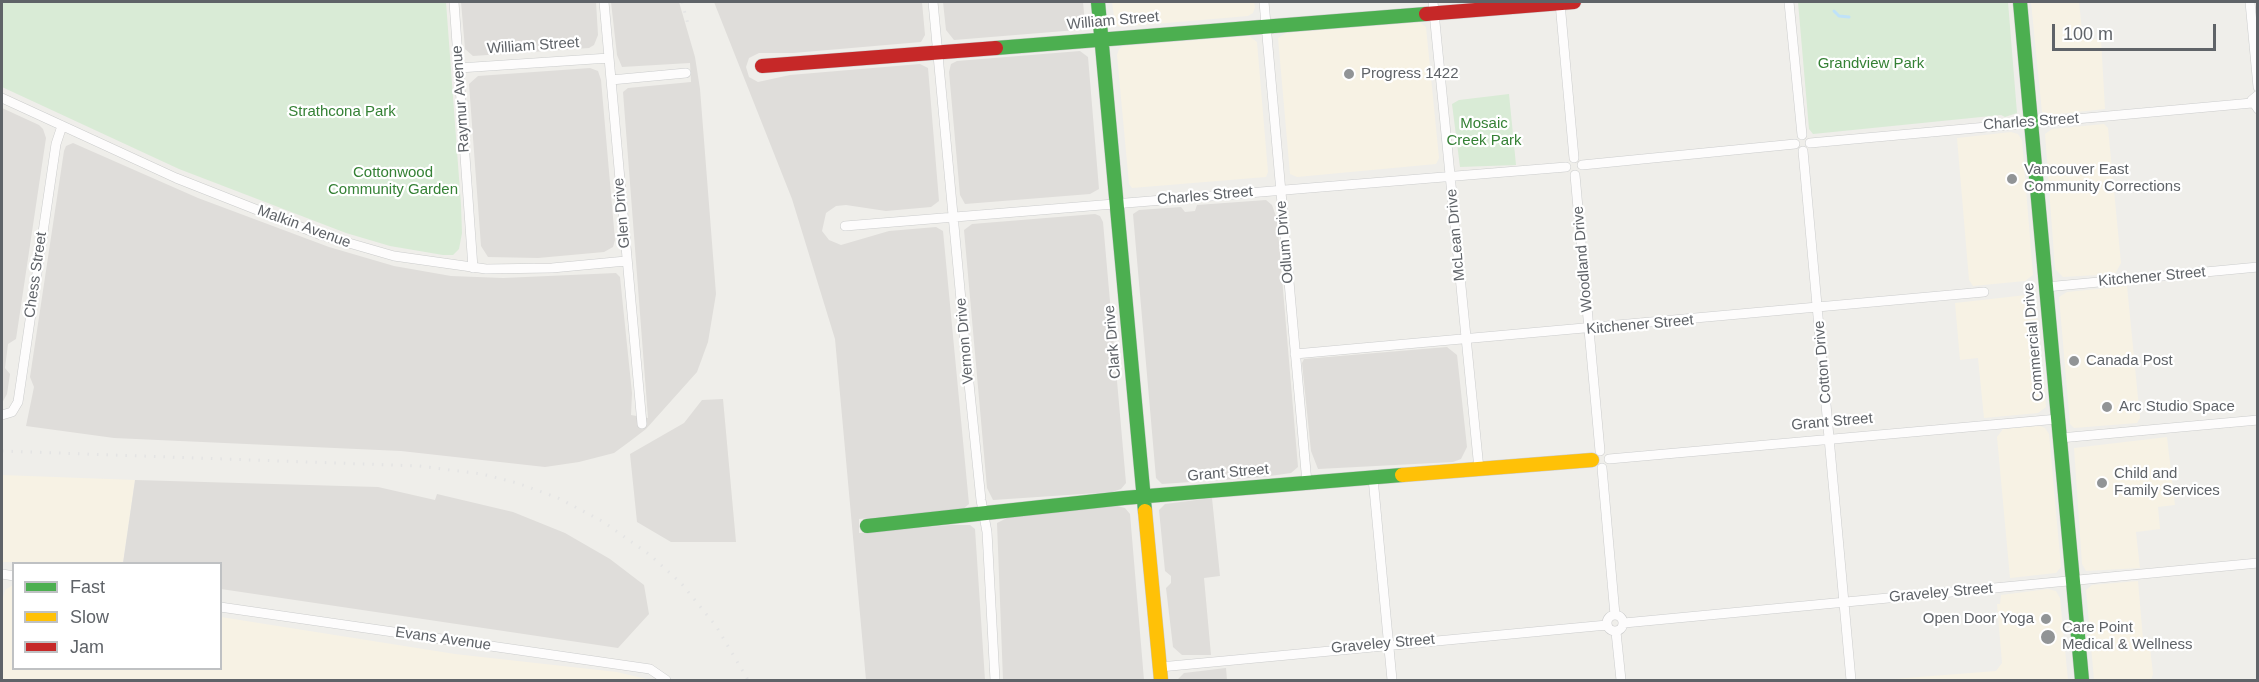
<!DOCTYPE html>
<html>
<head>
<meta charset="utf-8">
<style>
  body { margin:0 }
  #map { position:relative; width:2259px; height:682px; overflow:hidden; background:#efeeea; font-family:Helvetica,sans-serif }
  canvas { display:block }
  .frame { position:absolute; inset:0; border:3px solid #5f6368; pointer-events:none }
  .legend { position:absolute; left:12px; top:562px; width:210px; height:108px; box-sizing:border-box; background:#fff; border:2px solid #bfc1c3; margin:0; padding:8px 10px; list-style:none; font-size:18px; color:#5f6368 }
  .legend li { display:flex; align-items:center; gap:12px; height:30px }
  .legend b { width:30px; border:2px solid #bfc1c3 }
  .scale { position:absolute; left:2052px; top:24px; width:164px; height:27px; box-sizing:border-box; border:3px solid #5f6368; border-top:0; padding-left:8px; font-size:18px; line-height:21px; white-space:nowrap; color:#5f6368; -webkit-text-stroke:4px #fff; paint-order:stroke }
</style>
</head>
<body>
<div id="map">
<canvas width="2259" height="682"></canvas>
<div class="frame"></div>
<ul class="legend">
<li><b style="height:8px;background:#4caf50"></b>Fast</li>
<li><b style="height:8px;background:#ffc107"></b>Slow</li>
<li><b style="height:8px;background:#c62828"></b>Jam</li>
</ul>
<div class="scale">100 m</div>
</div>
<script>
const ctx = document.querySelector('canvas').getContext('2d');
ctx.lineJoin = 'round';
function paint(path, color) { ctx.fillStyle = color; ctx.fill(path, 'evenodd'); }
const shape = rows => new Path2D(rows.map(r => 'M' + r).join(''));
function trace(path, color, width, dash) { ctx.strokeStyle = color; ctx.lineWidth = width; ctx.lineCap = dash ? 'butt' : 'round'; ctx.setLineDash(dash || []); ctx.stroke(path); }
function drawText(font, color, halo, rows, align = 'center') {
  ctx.font = font + ' Helvetica,sans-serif'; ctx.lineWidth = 4.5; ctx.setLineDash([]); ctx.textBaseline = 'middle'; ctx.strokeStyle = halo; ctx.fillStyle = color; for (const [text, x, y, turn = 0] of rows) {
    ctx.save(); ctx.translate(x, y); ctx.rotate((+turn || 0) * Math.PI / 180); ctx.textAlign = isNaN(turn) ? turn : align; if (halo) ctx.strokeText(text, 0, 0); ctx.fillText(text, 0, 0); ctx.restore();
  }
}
paint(shape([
  [1112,2,1254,2,1255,7,1253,13,1248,16,1120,27,1115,24],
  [2031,2,2079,2,2083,40,2101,39,2105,109,2049,115,2042,112],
  [1419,22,1426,27,1439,158,1436,164,1297,177,1290,174,1278,38,1286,33],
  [1249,36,1257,42,1268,172,1266,177,1132,188,1129,184,1117,55,1119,49,1123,46],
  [2104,124,2108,128,2121,263,2115,274,2063,277,2055,269,2045,134,2052,129],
  [2011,132,2018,134,2022,140,2033,275,2025,281,1973,286,1969,280,1957,138],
  [2127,286,2140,418,2137,423,2074,428,2070,424,2059,297,2067,292],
  [2026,295,2032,297,2036,303,2046,407,2038,413,1984,418,1978,358,1960,360,1955,303],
  [2040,426,2045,428,2049,434,2061,567,2056,573,2010,578,1997,437,2003,429],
  [2167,437,2175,505,2158,507,2160,529,2136,532,2140,568,2086,571,2082,564,2074,448],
  [2,475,135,480,123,563,2,562],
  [2138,581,2143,639,2149,638,2153,674,2151,680,2094,680,2086,590,2092,585],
  [13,585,14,668,220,668,221,617,455,654,617,672,651,680,2,680,2,602,5,590],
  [2048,589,2056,591,2060,598,2068,680,1881,680,1996,671,2002,663,1997,604,2000,604,2001,595]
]), '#f7f2e4');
paint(shape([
  [461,2,596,2,598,35,594,45,589,48,473,56,465,49],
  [611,2,679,2,695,57,700,89,716,294,708,342,697,372,646,429,629,442,614,453,579,462,545,467,401,451,114,438,26,426,34,387,30,377,64,151,66,146,73,143,198,198,329,247,394,266,451,276,503,278,616,273,620,277,632,393,631,415,648,418,623,92,628,88,691,82,690,63,622,67,617,55],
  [714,2,922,2,925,35,921,42,793,53,759,53,749,58,746,67,749,77,758,82,790,75,920,64,928,68,939,201,931,207,886,211,846,205,836,206,826,213,822,231,829,240,841,245,889,231,936,227,943,231,969,504,963,509,859,519,859,533,951,525,970,525,975,529,985,680,866,680,835,339,792,199],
  [943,2,1083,2,1085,23,1077,30,954,40,946,30],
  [1080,51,1088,57,1099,189,1090,194,965,204,960,195,949,72,951,64,957,61],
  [590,68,598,71,601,80,615,240,613,247,604,252,538,258,488,257,481,246,469,84,478,76],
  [2,108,39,125,43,129,46,138,16,339,8,344,5,368,10,374,7,394,2,403],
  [1266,200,1272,205,1277,219,1298,467,1291,473,1263,477,1162,484,1156,478,1133,214,1139,210,1181,207,1185,212,1195,211,1197,205],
  [1095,214,1100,216,1103,222,1126,483,1121,489,1112,492,993,500,987,488,964,230,972,224],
  [1447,347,1457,355,1467,447,1461,459,1453,462,1318,469,1311,451,1302,363,1304,359],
  [723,399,736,542,671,542,637,522,630,454,684,423,702,400],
  [135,480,378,487,435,500,437,494,513,512,565,533,610,559,644,585,649,614,618,648,221,589,220,564,123,563],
  [1212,498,1220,576,1204,578,1211,655,1182,655,1173,647,1166,588,1171,583,1171,576,1165,571,1159,510,1165,504],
  [1117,506,1125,508,1130,514,1144,680,1003,680,997,523,1013,515],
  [1226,668,1227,680,1177,680,1184,673]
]), '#dfddda');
paint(shape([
  [2,2,446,2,461,205,462,233,459,249,453,255,443,255,390,246,346,233,179,169,2,87],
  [1798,2,2008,2,2017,113,2005,117,2001,115,1813,134,1809,129],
  [1509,94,1516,165,1460,167,1452,104,1459,100]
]), '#d9ebd6');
trace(shape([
  [1834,11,1839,16,1849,17]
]), '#bfe2f8', 3);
const street = shape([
  [454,2,473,268],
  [604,2,642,424],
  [933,2,967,364,981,500,987,532,995,680],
  [1264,2,1307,483],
  [1433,2,1479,469],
  [1789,2,1802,135],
  [2250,2,2258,87],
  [1560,3,1574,158],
  [459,68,609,58],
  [611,80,686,73],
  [2258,95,2252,100,2258,109],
  [2,98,176,178,321,235,394,256,486,269,552,268,626,261],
  [1810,143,2252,103],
  [1803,151,1851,680],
  [1582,165,1795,144],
  [1575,175,1600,451],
  [845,226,1566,167],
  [2046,287,2258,267],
  [1295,354,1984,292],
  [2,415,12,412,18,402,56,144,62,126],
  [2060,438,2258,420],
  [1609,459,2058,419],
  [1602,468,1615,615],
  [1373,478,1392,680],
  [2,574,14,576],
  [220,607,650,669,666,680],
  '1607 623a8 8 0 1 1 16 0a8 8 0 1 1-16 0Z',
  [1624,623,2258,563],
  [1616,632,1621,680],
  [1160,667,1607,625]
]);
const fast = shape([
  [1098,2,1145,511],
  [2020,2,2082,680],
  [996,48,1426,14],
  [867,526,1124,498,1402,475]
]);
const slow = shape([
  [1402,475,1592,460],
  [1145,511,1161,680]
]);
const jam = shape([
  [1426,14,1574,2],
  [762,66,996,48]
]);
trace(street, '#cbcccc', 10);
trace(fast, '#cacacb', 15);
trace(slow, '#cacacb', 15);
trace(jam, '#cacacb', 15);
trace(street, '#fdfcfc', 9);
trace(fast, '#4caf50', 14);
trace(slow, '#ffc107', 14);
trace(jam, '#c62828', 14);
trace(shape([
  [682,2,688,24],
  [2,451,419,466,482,474,517,483,558,498,602,521,650,555,681,583,716,626,748,680]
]), '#e4e4e4', 3, [1.5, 8]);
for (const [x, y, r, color] of [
  [1349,74,6,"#919496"],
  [2012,179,6,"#919496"],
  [2074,361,6,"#919496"],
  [2107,407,6,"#919496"],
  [2102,483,6,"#919496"],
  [2046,619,6,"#919496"],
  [2048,637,8,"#919496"]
]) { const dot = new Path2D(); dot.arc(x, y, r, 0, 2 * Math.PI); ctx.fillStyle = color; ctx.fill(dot); trace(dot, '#fff', 2); }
drawText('15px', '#5f6368', '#fff', [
  ["William Street",1113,21,-5],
  ["William Street",533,46,-4],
  ["Raymur Avenue",461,99,-94],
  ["Charles Street",2031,122,-4],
  ["Charles Street",1205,196,-5],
  ["Glen Drive",622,213,-95],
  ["Malkin Avenue",304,227,20],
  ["McLean Drive",1456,235,-95],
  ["Odlum Drive",1285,242,-95],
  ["Woodland Drive",1583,259,-95],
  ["Chess Street",36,275,-82],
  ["Kitchener Street",2152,277,-5],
  ["Kitchener Street",1640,325,-5],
  ["Vernon Drive",965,341,-95],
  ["Clark Drive",1113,342,-95],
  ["Commercial Drive",2034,342,-95],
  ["Cotton Drive",1823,362,-95],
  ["Grant Street",1832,422,-5],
  ["Grant Street",1228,473,-5],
  ["Graveley Street",1941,593,-5],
  ["Evans Avenue",443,639,8],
  ["Graveley Street",1383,644,-5]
]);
drawText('15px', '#358135', '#fff', [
  ["Grandview Park",1871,64],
  ["Strathcona Park",342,112],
  ["Mosaic",1484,124],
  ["Creek Park",1484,141],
  ["Cottonwood",393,173],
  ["Community Garden",393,190]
]);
drawText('15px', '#5f6368', '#fff', [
  ["Progress 1422",1361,74],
  ["Vancouver East",2024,170],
  ["Community Corrections",2024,187],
  ["Canada Post",2086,361],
  ["Arc Studio Space",2119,407],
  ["Child and",2114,474],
  ["Family Services",2114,491],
  ["Open Door Yoga",2034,619,"right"],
  ["Care Point",2062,628],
  ["Medical & Wellness",2062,645]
], 'left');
</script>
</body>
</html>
